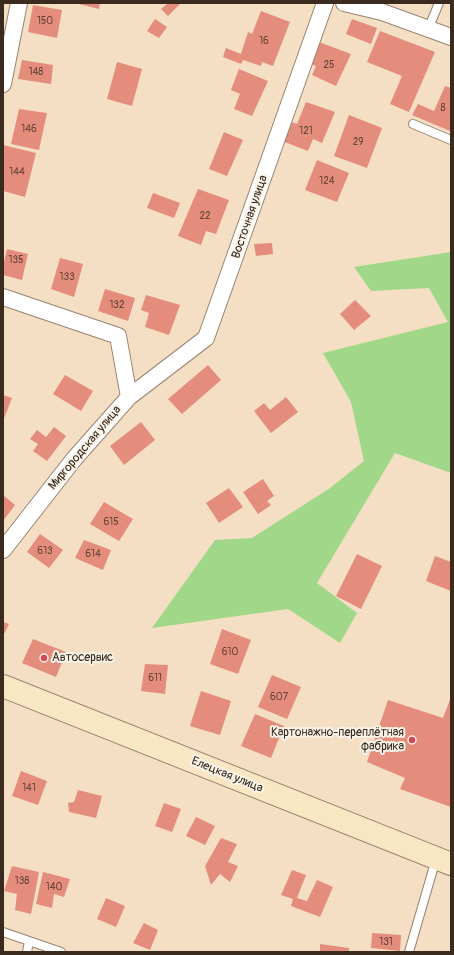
<!DOCTYPE html>
<html>
<head>
<meta charset="utf-8">
<style>
  body { margin:0 }
  #map { position:relative; width:454px; height:955px; overflow:hidden; background:#f4dfc4; font-family:Pangolin,sans-serif }
  canvas { display:block }
  .frame { position:absolute; inset:0; border:4px solid #3b2a1e; pointer-events:none }
</style>
</head>
<body>
<div id="map">
<canvas width="454" height="955"></canvas>
<div class="frame"></div>
</div>
<script>
const ctx = document.querySelector('canvas').getContext('2d');
ctx.lineJoin = 'round';
function paint(path, color) { ctx.fillStyle = color; ctx.fill(path, 'evenodd'); }
const shape = rows => new Path2D(rows.map(r => 'M' + r).join(''));
function trace(path, color, width, dash) { ctx.strokeStyle = color; ctx.lineWidth = width; ctx.lineCap = dash ? 'butt' : 'round'; ctx.setLineDash(dash || []); ctx.stroke(path); }
function drawText(font, color, halo, rows, align = 'center') {
  ctx.font = font + ' Pangolin,sans-serif'; ctx.lineWidth = 4; ctx.setLineDash([]); ctx.textBaseline = 'middle'; ctx.strokeStyle = halo; ctx.fillStyle = color; for (const [text, x, y, turn = 0] of rows) {
    ctx.save(); ctx.translate(x, y); ctx.rotate((+turn || 0) * Math.PI / 180); ctx.textAlign = isNaN(turn) ? turn : align; if (halo) ctx.strokeText(text, 0, 0); ctx.fillText(text, 0, 0); ctx.restore();
  }
}
paint(shape([
  [451,252,451,473,395,453,317,583,357,613,340,643,288,609,152,628,215,540,252,538,330,488,364,461,351,402,323,353,448,322,429,288,371,291,354,267]
]), '#a1d789');
paint(shape([
  [75,3,100,3,99,9],
  [168,3,181,3,168,16,161,9],
  [33,5,62,10,57,38,28,32],
  [261,11,290,22,273,66,262,62,261,66,243,60,241,64,223,57,226,48,241,54,248,32,252,34],
  [155,19,167,27,159,38,147,31],
  [352,19,377,28,371,44,346,34],
  [380,31,435,52,409,112,390,104,402,76,367,62],
  [319,42,351,54,336,86,312,75,316,66,309,63],
  [22,60,53,65,51,84,18,79],
  [117,62,142,69,132,106,107,99],
  [239,69,268,81,252,116,234,109,240,94,231,90],
  [445,86,451,88,450,131,412,115,418,104,434,111],
  [306,102,335,112,322,143,313,139,308,151,282,141,289,121,297,124],
  [19,109,47,113,39,150,11,144],
  [349,115,382,128,367,168,334,156],
  [224,132,243,140,227,176,209,169],
  [3,145,36,153,25,197,3,191],
  [317,160,349,173,337,202,305,190],
  [198,189,229,200,216,234,206,231,201,245,178,236],
  [153,193,180,203,174,218,147,208],
  [272,243,273,254,256,256,254,244],
  [7,249,28,254,22,280,3,275,3,266],
  [60,258,83,264,74,297,51,289],
  [105,289,135,298,128,321,98,311],
  [146,295,180,305,169,335,145,327,149,313,141,310],
  [355,300,371,316,354,330,340,314],
  [208,365,221,380,182,414,168,399],
  [65,375,93,391,81,411,53,394],
  [3,395,12,398,3,421],
  [286,397,298,412,271,433,254,411,264,403,270,410],
  [141,422,155,440,124,465,110,446],
  [54,427,66,436,47,461,33,451,38,444,30,439,37,430,46,437],
  [263,479,274,496,267,501,271,505,258,514,243,492],
  [229,488,243,507,219,523,206,503],
  [3,495,15,505,3,521],
  [104,502,133,519,119,541,90,524],
  [40,534,63,550,49,568,27,552],
  [84,540,111,550,103,570,75,558],
  [357,554,382,566,361,609,336,596],
  [435,556,451,562,451,591,426,581],
  [3,622,9,624,3,636],
  [222,629,251,640,238,674,210,664],
  [33,639,66,652,56,677,22,663],
  [145,664,168,665,165,694,141,691],
  [272,675,301,687,287,719,258,707],
  [201,691,231,701,220,735,190,726],
  [451,697,451,807,400,789,405,778,367,762,388,700,443,718],
  [255,714,284,726,271,758,241,746],
  [21,771,47,781,38,805,12,796],
  [78,790,102,796,96,818,69,812,68,803,74,802],
  [164,803,181,809,172,832,155,826],
  [196,817,215,826,205,845,186,836],
  [221,838,237,844,228,862,238,866,230,882,220,874,211,885,205,866],
  [12,866,39,872,31,914,15,910,17,894,4,891],
  [292,870,306,875,297,898,307,901,317,880,333,887,320,917,291,906,293,899,281,895],
  [43,872,70,879,64,897,54,894,52,908,36,904],
  [106,898,125,906,116,927,97,919],
  [144,923,158,930,150,950,133,943],
  [372,933,401,935,400,951,371,948],
  [320,944,349,948,349,952,320,952]
]), '#e48d7c');
const service = shape([
  [429,27,439,3],
  [413,124,451,140],
  [3,932,61,952],
  [27,952,29,941],
  [409,952,436,859]
]);
const minor = shape([
  [344,3,382,12,451,37],
  [3,84,19,3],
  [3,297,118,336,129,397],
  [3,550,74,459,129,397,206,338,325,3]
]);
const secondary = shape([
  [3,686,451,864]
]);
trace(service, '#988471', 10);
trace(minor, '#988471', 18);
trace(secondary, '#988471', 24);
trace(service, '#fff', 8);
trace(minor, '#fff', 16);
trace(secondary, '#f9e7c3', 22);
for (const [x, y, r, color] of [
  [44,658,4,"#d1495b"],
  [412,740,4,"#d1495b"]
]) { const dot = new Path2D(); dot.arc(x, y, r, 0, 2 * Math.PI); ctx.fillStyle = color; ctx.fill(dot); trace(dot, '#f7f3e8', 1.5); }
drawText('10px', '#654336', null, [
  ["150",45,21],
  ["16",264,41],
  ["25",329,65],
  ["148",36,72],
  ["8",443,108],
  ["146",29,129],
  ["121",306,131],
  ["29",358,142],
  ["144",17,172],
  ["124",327,181],
  ["22",205,216],
  ["135",16,260],
  ["133",67,277],
  ["132",117,305],
  ["615",111,522],
  ["613",45,551],
  ["614",93,554],
  ["610",230,652],
  ["611",155,678],
  ["607",279,697],
  ["141",29,788],
  ["138",22,881],
  ["140",54,887],
  ["131",386,942]
]);
drawText('12px', '#3b2a1e', '#f7f3e8', [
  ["Восточная улица",250,217,-71],
  ["Миргородская улица",85,448,-50],
  ["Елецкая улица",227,775,22]
]);
drawText('12px', '#3b2a1e', '#f7f3e8', [
  ["Автосервис",52,658],
  ["Картонажно-переплётная",404,733,"right"],
  ["фабрика",404,747,"right"]
], 'left');
</script>
</body>
</html>
